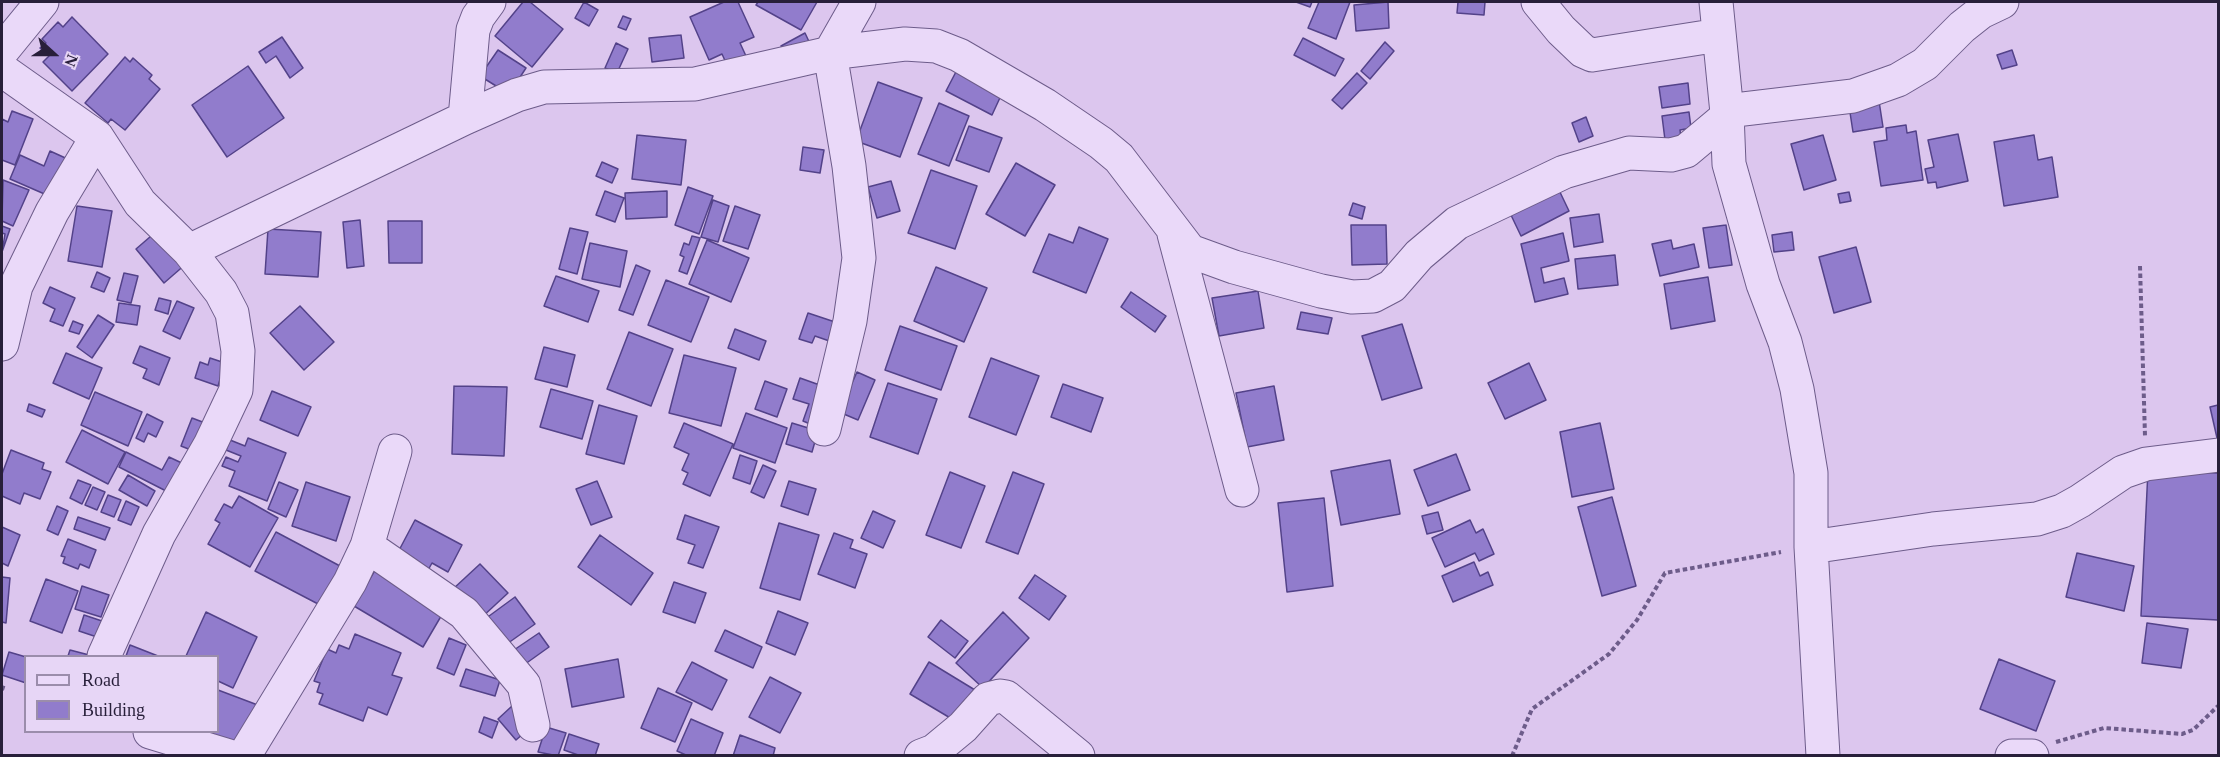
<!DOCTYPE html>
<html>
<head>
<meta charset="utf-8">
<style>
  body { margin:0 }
  #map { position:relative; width:2220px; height:757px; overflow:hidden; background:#dcc6ee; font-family:Georgia,serif }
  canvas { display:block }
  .frame { position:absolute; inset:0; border:3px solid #281f3a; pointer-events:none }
  .legend { position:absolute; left:24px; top:655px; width:195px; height:78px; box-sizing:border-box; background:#e7d6f6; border:2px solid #9b8dab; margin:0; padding:8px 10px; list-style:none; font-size:18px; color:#281f3a }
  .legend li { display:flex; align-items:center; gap:12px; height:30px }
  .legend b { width:30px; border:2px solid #9b8dab }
  .north { position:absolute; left:24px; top:24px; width:60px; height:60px; -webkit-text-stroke:4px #e7d6f6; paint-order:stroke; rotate:111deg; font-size:16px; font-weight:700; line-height:24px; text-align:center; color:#281f3a }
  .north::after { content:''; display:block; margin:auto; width:21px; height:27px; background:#281f3a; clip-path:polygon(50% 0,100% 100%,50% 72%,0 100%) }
</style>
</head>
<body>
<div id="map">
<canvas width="2220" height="757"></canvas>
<div class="frame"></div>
<ul class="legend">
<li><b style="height:8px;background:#ead9f9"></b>Road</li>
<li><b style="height:16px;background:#917ccc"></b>Building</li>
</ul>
<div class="north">N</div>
</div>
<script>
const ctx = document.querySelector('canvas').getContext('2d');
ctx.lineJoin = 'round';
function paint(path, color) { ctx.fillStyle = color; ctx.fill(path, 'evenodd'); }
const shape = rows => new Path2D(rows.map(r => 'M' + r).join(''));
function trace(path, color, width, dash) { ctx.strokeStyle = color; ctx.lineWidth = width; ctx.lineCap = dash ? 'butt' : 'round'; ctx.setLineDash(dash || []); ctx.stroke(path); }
const building = shape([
  [523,2,530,2,563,29,532,67,495,36,523,2],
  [584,2,598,10,589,26,575,18,584,2],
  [724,2,738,2,754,37,740,43,746,56,727,65,722,54,709,60,690,17,724,2],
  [758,2,817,2,801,30,756,5,758,2],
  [1296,2,1312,2,1310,7,1296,2],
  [1319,2,1350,2,1336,39,1308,28,1319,2],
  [1388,2,1389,28,1356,31,1354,5,1388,2],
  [1458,2,1485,2,1484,15,1457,13,1458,2],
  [623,16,631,19,626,30,618,27,623,16],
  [72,17,108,54,72,91,43,62,49,56,40,48,46,43,42,39,58,22,63,27,72,17],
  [805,33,812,48,789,60,781,46,805,33],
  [681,35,684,58,652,62,649,38,681,35],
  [282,37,303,68,290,78,276,56,266,63,259,52,282,37],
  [1303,38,1344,59,1335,76,1294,55,1303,38],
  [1385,42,1394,51,1370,79,1361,71,1385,42],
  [616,43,628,49,617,73,605,68,616,43],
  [498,50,526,68,509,94,480,76,498,50],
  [2012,50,2017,65,2002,69,1997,55,2012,50],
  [125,57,130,62,133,58,152,75,149,79,160,89,125,130,111,119,108,123,85,103,125,57],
  [248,66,284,118,227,157,192,105,248,66],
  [959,66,1004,89,992,115,946,91,959,66],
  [1357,73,1367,83,1342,109,1332,100,1357,73],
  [878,82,922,98,900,157,856,141,878,82],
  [1688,83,1690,104,1662,108,1659,87,1688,83],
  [1879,101,1883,127,1853,132,1849,106,1879,101],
  [939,103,969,116,949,166,918,154,939,103],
  [12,111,33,119,15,165,2,160,2,119,8,122,12,111],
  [1689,112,1691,128,1680,130,1682,146,1666,148,1662,116,1689,112],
  [1586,117,1593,136,1579,142,1572,123,1586,117],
  [1906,125,1907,133,1916,131,1923,180,1881,186,1874,142,1887,140,1886,128,1906,125],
  [969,126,1002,138,989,172,956,160,969,126],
  [1958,134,1968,181,1937,188,1936,182,1928,183,1925,169,1934,167,1928,140,1958,134],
  [637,135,686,140,681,185,632,179,637,135],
  [1823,135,1836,180,1804,190,1791,144,1823,135],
  [2034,135,2038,160,2052,157,2058,197,2004,206,1994,142,2034,135],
  [803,147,824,150,820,173,800,170,803,147],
  [50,151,72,161,56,199,10,179,20,155,44,166,50,151],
  [602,162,618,169,612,183,596,176,602,162],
  [1016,163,1055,185,1025,236,986,214,1016,163],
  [931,170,977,186,955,249,908,233,931,170],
  [3,180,29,190,13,226,2,221,3,180],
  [891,181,900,211,877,218,868,187,891,181],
  [688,187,713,196,699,234,675,225,688,187],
  [1558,188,1569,211,1521,236,1510,213,1558,188],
  [605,191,624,198,615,222,596,215,605,191],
  [667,191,667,217,626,219,625,193,667,191],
  [1849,192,1851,201,1840,203,1838,194,1849,192],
  [713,200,729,206,718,242,701,237,713,200],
  [1353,203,1365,207,1362,219,1349,215,1353,203],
  [77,206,112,211,102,267,68,261,77,206],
  [735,206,760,215,748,249,723,241,735,206],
  [1599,214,1603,242,1574,247,1570,218,1599,214],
  [360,220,364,266,347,268,343,222,360,220],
  [388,221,422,221,422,263,389,263,388,221],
  [1351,225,1386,225,1387,264,1352,265,1351,225],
  [1726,225,1732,265,1709,268,1703,228,1726,225],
  [2,226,10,229,2,252,5,234,2,233,2,226],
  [1079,227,1108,239,1086,293,1033,272,1049,234,1073,243,1079,227],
  [570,228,588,232,577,274,559,269,570,228],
  [268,229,321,232,318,277,265,274,268,229],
  [158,230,187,263,164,283,136,249,158,230],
  [1792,232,1794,250,1774,252,1772,235,1792,232],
  [1563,233,1569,261,1541,268,1544,283,1564,278,1568,294,1535,302,1521,244,1563,233],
  [692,236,700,238,687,274,679,271,684,257,680,255,684,243,689,245,692,236],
  [707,240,749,258,731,302,689,284,707,240],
  [1671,240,1673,249,1694,244,1699,267,1660,276,1652,244,1671,240],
  [590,243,627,251,620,287,582,279,590,243],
  [1856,247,1871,302,1834,313,1819,257,1856,247],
  [1615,255,1618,285,1578,289,1575,259,1615,255],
  [636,265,650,271,633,315,619,310,636,265],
  [936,267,987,288,964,342,914,321,936,267],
  [97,272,110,278,104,292,91,287,97,272],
  [124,273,138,276,131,303,117,300,124,273],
  [556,276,599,291,588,322,544,306,556,276],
  [1708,277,1715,321,1671,329,1664,284,1708,277],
  [666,280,709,297,691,342,648,325,666,280],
  [50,287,75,298,63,326,50,321,55,309,43,303,50,287],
  [1258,291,1264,328,1219,336,1212,298,1258,291],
  [1131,292,1166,316,1155,332,1121,307,1131,292],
  [159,298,171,301,168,314,155,310,159,298],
  [177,301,194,308,180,339,163,331,177,301],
  [119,303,140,306,137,325,116,322,119,303],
  [300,306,334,342,304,370,270,333,300,306],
  [1301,312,1332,318,1328,334,1297,329,1301,312],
  [808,313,844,325,838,344,815,336,812,343,799,339,808,313],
  [98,315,114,325,92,358,77,347,98,315],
  [73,321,83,325,79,334,69,331,73,321],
  [1402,324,1422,388,1382,400,1362,336,1402,324],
  [900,326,957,346,941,390,885,370,900,326],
  [735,329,766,341,759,360,728,348,735,329],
  [629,332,673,349,651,406,607,389,629,332],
  [140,346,170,358,159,385,143,378,147,369,133,363,140,346],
  [544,347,575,355,567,387,535,379,544,347],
  [66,353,102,368,89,399,53,383,66,353],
  [684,355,736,368,721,426,669,413,684,355],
  [210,358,225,363,218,386,195,378,200,362,208,365,210,358],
  [991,358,1039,376,1016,435,969,417,991,358],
  [1529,363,1546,400,1505,419,1488,383,1529,363],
  [857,372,875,380,858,420,839,412,857,372],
  [800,378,828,388,815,426,803,421,809,404,793,399,800,378],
  [765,381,787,389,777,417,755,409,765,381],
  [888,383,937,399,918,454,870,437,888,383],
  [1063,384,1103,398,1091,432,1051,417,1063,384],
  [454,386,507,387,504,456,452,454,454,386],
  [1274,386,1284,440,1247,447,1236,393,1274,386],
  [551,389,593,401,582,439,540,427,551,389],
  [272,391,311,407,298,436,260,420,272,391],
  [95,392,142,412,128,446,81,425,95,392],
  [29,404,45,410,42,417,27,411,29,404],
  [599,405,637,416,624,464,586,454,599,405],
  [2218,405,2218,438,2217,438,2210,407,2218,405],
  [746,413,787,428,775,463,733,448,746,413],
  [147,414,163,422,156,437,148,433,144,442,136,438,147,414],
  [192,418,213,426,201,454,181,446,192,418],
  [684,423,733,444,710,496,683,484,688,473,682,470,689,454,674,447,684,423],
  [792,423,818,431,812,452,786,444,792,423],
  [1600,423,1614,489,1572,497,1560,432,1600,423],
  [82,430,125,452,108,484,66,462,82,430],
  [248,438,286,453,267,501,229,486,235,471,222,466,226,457,238,462,241,456,226,450,230,440,245,446,248,438],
  [11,450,44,463,42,469,51,472,40,499,24,493,20,504,2,496,2,474,11,450],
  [126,452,162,470,169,457,186,465,172,494,119,467,126,452],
  [1456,454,1470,490,1428,506,1414,470,1456,454],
  [740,455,757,461,750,484,733,478,740,455],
  [1390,460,1400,514,1341,525,1331,471,1390,460],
  [763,465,776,471,764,498,751,492,763,465],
  [2148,470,2218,473,2218,620,2141,616,2148,470],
  [950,472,985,486,961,548,926,535,950,472],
  [1013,472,1044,484,1018,554,986,542,1013,472],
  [128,475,155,491,147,506,119,490,128,475],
  [78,480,91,485,82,504,70,498,78,480],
  [597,481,612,517,591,525,576,489,597,481],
  [789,481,816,489,808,515,781,506,789,481],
  [279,482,298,490,286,517,268,509,279,482],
  [306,482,350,497,336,541,292,526,306,482],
  [93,487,105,492,97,510,85,505,93,487],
  [108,495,121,500,114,517,101,512,108,495],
  [239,496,278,518,250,567,208,544,220,523,215,520,224,504,232,508,239,496],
  [1612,497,1636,586,1602,596,1578,507,1612,497],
  [1324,498,1333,586,1287,592,1278,503,1324,498],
  [126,501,139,507,131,525,118,520,126,501],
  [57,506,68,511,58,535,47,530,57,506],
  [873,511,895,521,883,548,861,538,873,511],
  [1438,512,1443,530,1427,534,1422,516,1438,512],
  [685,515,719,527,703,568,688,563,695,545,677,539,685,515],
  [78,517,110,528,105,540,74,529,78,517],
  [415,520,462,545,448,572,432,563,427,572,396,556,415,520],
  [1470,520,1476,533,1483,529,1494,554,1479,561,1475,553,1445,567,1432,538,1470,520],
  [779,523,819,535,800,600,760,588,779,523],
  [2,527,20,535,8,566,2,563,2,527],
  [276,532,340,566,320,605,255,571,276,532],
  [834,533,853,540,850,548,867,554,855,588,818,574,834,533],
  [600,535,653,573,631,605,578,567,600,535],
  [68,539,96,550,89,568,80,564,78,569,63,563,65,557,61,556,68,539],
  [2077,553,2134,566,2124,611,2066,597,2077,553],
  [1474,562,1480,576,1488,572,1493,585,1453,602,1442,576,1474,562],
  [480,564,508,593,481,618,453,589,480,564],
  [378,565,447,606,423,647,354,606,378,565],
  [1035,575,1066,596,1049,620,1019,598,1035,575],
  [2,577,10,578,6,623,2,622,2,577],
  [46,579,78,591,62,633,30,621,46,579],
  [674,582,706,593,695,623,663,612,674,582],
  [82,586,109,595,101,617,75,609,82,586],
  [515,597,535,624,504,646,485,619,515,597],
  [778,611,808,623,795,655,766,643,778,611],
  [206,612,257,637,233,688,218,681,218,656,186,656,206,612],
  [1003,612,1029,638,983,688,956,663,1003,612],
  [84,615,102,621,97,637,79,631,84,615],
  [941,620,968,641,955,658,928,637,941,620],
  [2147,623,2188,629,2181,668,2142,663,2147,623],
  [725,630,762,647,753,668,715,651,725,630],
  [539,633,549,647,521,667,511,652,539,633],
  [355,634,401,653,392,675,402,678,387,715,368,707,363,721,319,704,323,694,317,692,320,683,314,681,327,649,336,653,339,645,349,649,355,634],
  [449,638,466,645,454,675,437,668,449,638],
  [130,645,158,656,126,656,130,645],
  [70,650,93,656,68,656,70,650],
  [9,652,26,657,26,683,2,675,9,652],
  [618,659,624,697,572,707,565,669,618,659],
  [1999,659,2055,681,2036,731,1980,709,1999,659],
  [692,662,727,680,712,710,676,692,692,662],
  [929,662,975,690,957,722,910,694,929,662],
  [466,669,500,680,495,696,460,686,466,669],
  [770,677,801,693,780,733,749,717,770,677],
  [658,688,692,703,675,742,641,728,658,688],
  [218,690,263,707,245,754,185,732,218,732,218,690],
  [512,706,531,727,516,740,498,719,512,706],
  [484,717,498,722,492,738,479,732,484,717],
  [691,719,723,733,714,756,688,756,677,751,691,719],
  [546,727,566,733,558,756,538,752,546,727],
  [569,734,599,744,595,756,581,756,564,750,569,734],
  [740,735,775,748,773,756,733,756,740,735]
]);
paint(building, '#917ccc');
trace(building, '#534289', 1.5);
const minor = shape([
  [1538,2,1561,30,1583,51,1592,55,1719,35],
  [1716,2,1727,113,1729,164,1763,284,1785,342,1797,389,1811,473,1811,547,1823,756],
  [2,51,42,2],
  [2,70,97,137,140,203,189,251,221,292,232,313,238,351,236,390,210,445,159,534,104,656],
  [465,118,473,30,478,17,489,2],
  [1174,234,1242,490],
  [189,251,465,118,517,95,544,87,695,84,830,53,905,44,936,46,959,55,1045,105,1101,143,1119,158,1190,251,1234,267,1321,291,1352,297,1373,296,1392,286,1419,255,1457,223,1564,172,1629,153,1671,155,1686,151,1735,110,1853,96,1898,80,1925,64,1962,27,1981,12,2002,2],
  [2,344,16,286,52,212,97,137],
  [824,429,850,321,859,258,849,166,830,53,859,2],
  [367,546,464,613,524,685,533,725],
  [1811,547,1933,529,2037,519,2062,511,2080,501,2123,472,2146,464,2218,455],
  [150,732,229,756],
  [244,756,350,582,367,546,395,451],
  [921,756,934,751,963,727,988,699,1000,696,1006,697,1078,756],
  [2012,756,2032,756]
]);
trace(minor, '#6d5c8a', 35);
trace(shape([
  [2140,266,2145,436],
  [2,690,4,684],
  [2056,742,2104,728,2182,734,2193,730,2218,706],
  [1512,756,1532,709,1609,654,1637,620,1665,573,1781,552]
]), '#6d5c8a', 4, [4.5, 3]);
trace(minor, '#ead9f9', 33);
</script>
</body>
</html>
